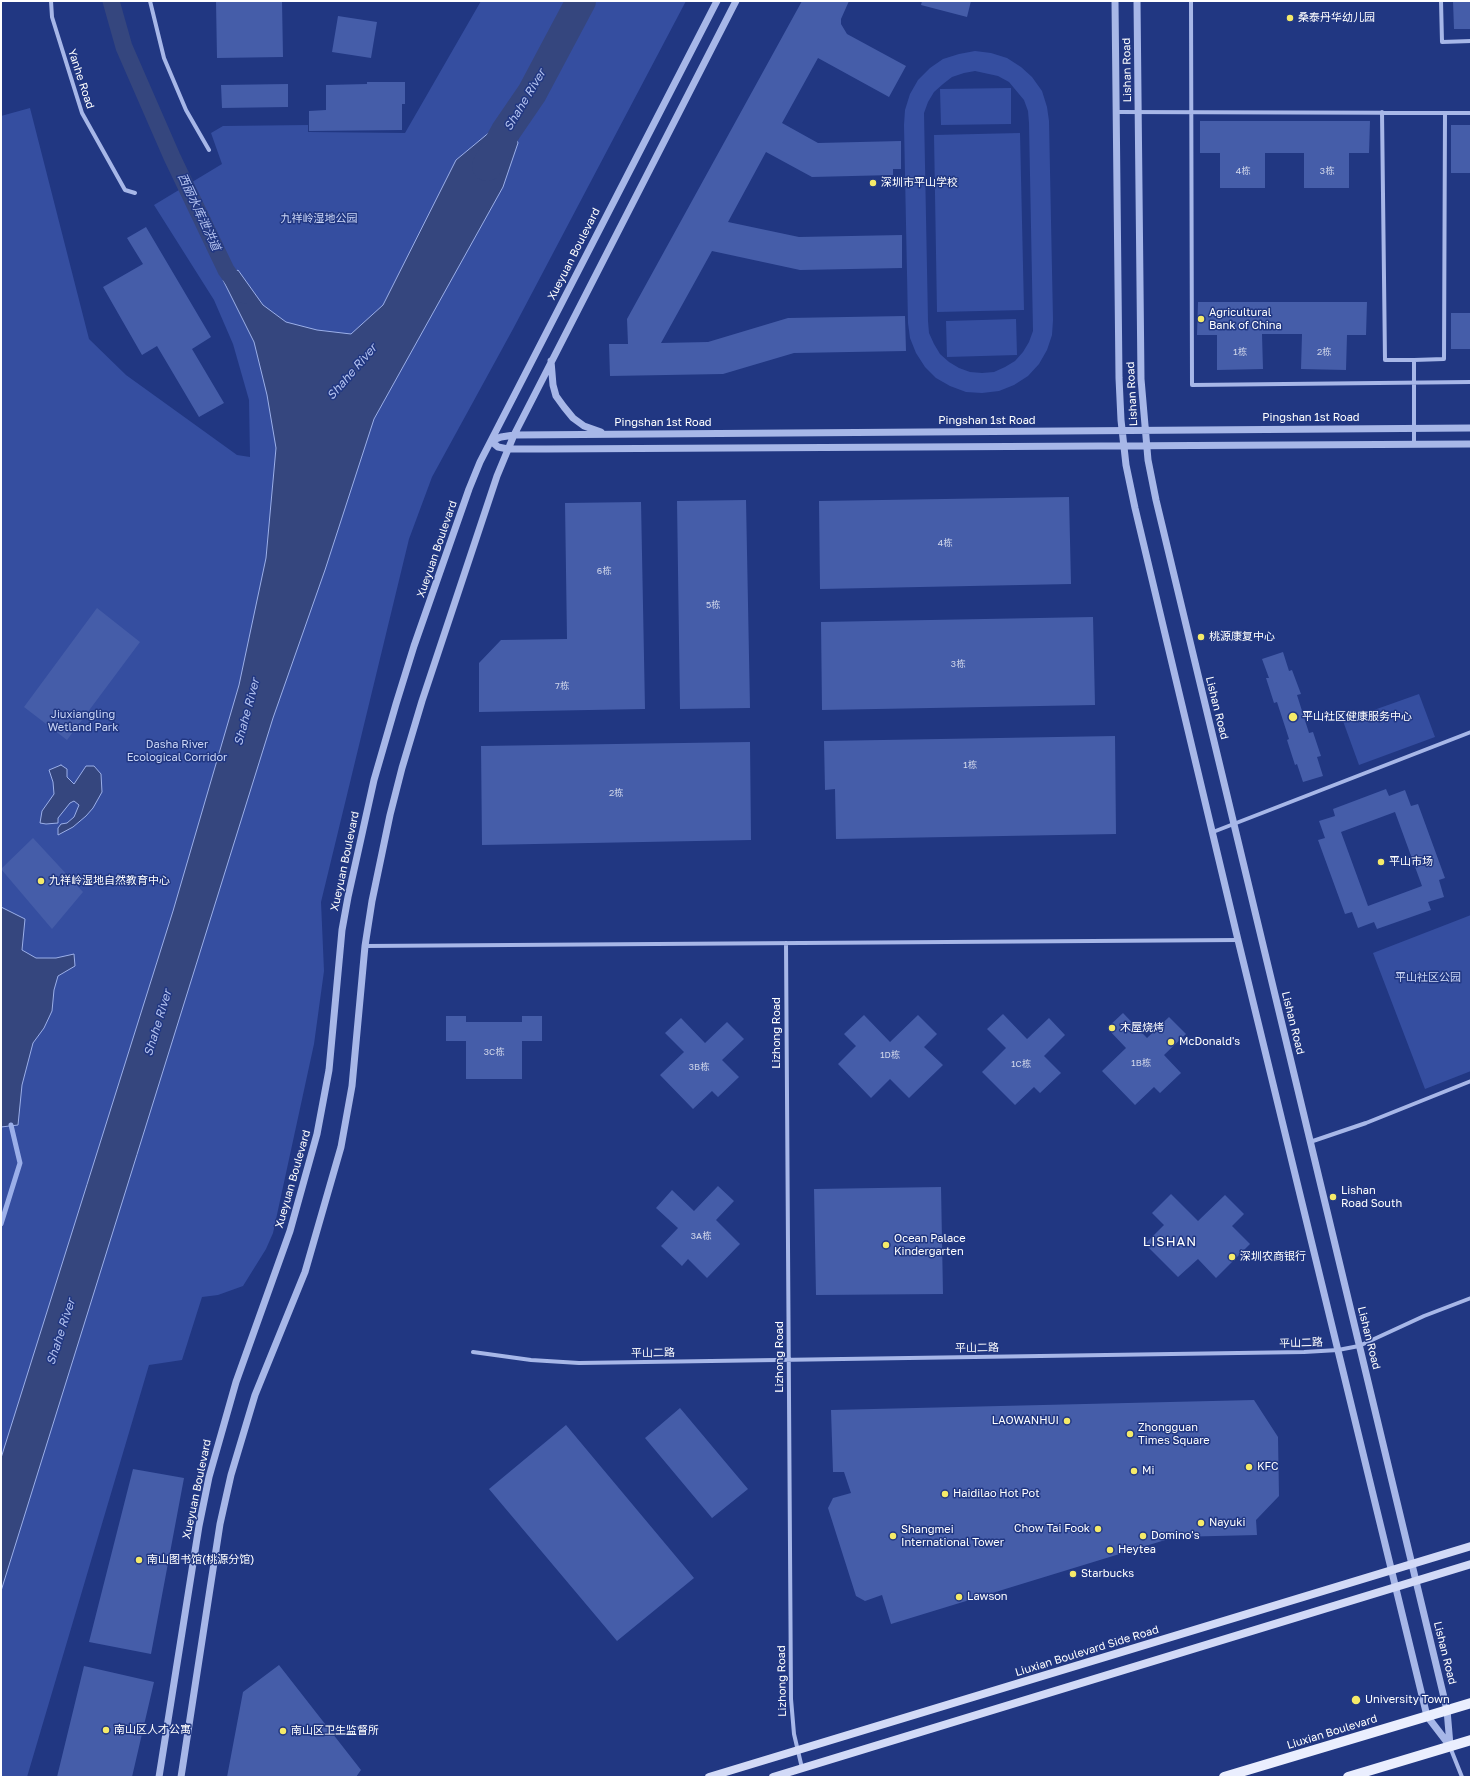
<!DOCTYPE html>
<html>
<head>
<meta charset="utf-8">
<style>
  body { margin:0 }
  #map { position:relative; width:1472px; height:1778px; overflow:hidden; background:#213782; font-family:"Golos Text",sans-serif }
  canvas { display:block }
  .frame { position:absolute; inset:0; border:2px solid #fff; pointer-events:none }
</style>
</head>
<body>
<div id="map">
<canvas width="1472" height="1778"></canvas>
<div class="frame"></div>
</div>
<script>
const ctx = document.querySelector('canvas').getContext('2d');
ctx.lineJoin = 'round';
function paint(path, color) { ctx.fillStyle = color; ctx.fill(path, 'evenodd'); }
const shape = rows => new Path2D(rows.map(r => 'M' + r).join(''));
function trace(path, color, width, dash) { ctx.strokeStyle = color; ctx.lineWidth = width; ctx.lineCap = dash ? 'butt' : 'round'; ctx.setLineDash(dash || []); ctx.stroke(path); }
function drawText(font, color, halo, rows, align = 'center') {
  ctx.font = font + ' "Golos Text","Noto Sans SC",sans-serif'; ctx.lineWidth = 3; ctx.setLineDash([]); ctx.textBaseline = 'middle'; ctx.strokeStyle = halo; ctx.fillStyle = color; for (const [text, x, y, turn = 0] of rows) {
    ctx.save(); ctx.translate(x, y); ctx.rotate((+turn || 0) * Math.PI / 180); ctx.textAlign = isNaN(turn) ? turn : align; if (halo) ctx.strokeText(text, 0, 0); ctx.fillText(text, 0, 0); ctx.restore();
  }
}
paint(shape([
  [481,1,686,1,513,329,432,477,409,539,321,902,324,971,314,1044,273,1233,266,1249,243,1286,218,1295,202,1297,182,1360,149,1365,27,1777,1,1777,1,116,30,108,89,339,126,375,237,455,250,457,249,400,233,344,214,300,154,205,222,164,211,133,223,126,308,125,308,132,405,133],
  [975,51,991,53,1007,58,1021,67,1032,77,1042,91,1047,107,1049,121,1053,320,1052,335,1047,350,1039,364,1028,376,1014,385,999,391,982,393,966,392,950,386,936,378,925,367,916,353,910,338,908,323,904,125,905,110,910,94,918,80,930,68,943,59,959,54],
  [975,71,998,76,1009,82,1024,100,1028,111,1029,123,1033,331,1029,342,1023,352,1015,361,1005,367,994,372,982,373,970,372,959,368,949,362,940,354,934,344,929,333,928,321,924,113,928,102,934,92,943,84,952,77,964,73],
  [1011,88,1011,124,941,125,940,89],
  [1020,133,1024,310,937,312,934,135],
  [1016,319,1017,355,947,357,946,321],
  [1419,694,1435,737,1359,765,1343,721],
  [1471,915,1471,1071,1425,1089,1373,953]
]), '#354ea0');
const water = shape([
  [497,126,515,134,518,143,503,187,374,419,325,570,273,718,1,1591,1,1458,173,911,239,685,266,558,276,448,267,395,254,342,223,280,238,270,263,305,286,322,317,330,351,334,383,305,456,160,497,126],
  [61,765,67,769,67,777,74,784,86,766,94,766,101,774,102,792,93,808,86,816,73,827,58,835,58,828,61,824,67,823,74,817,79,805,74,801,70,803,58,818,58,823,46,824,40,823,42,811,54,794,53,782,49,770,61,765],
  [1,907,25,919,22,950,36,958,56,958,74,954,75,966,58,976,54,990,52,1011,44,1028,33,1043,22,1085,18,1125,1,1127,1,907]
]);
paint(water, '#35467e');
trace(water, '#9bafe9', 1);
trace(shape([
  [1,1224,20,1163,11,1125]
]), '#9bafe9', 5);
trace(shape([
  [111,1,124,47,172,157,226,270,244,295]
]), '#35467e', 17);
trace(shape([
  [487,166,506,131,532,93,581,1]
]), '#35467e', 30);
paint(shape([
  [216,1,282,1,283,57,217,58],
  [802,1,849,1,841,19,841,24,847,34,906,66,889,97,818,58,782,123,818,143,901,141,901,169,893,169,893,175,812,177,766,152,728,222,799,237,902,235,902,268,800,270,712,251,661,343,708,342,788,318,905,316,906,351,794,353,723,374,610,376,609,344,628,344,627,319],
  [922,1,971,1,967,17,921,5],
  [1453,1,1471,1,1471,29,1454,29],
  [338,16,377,22,371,58,332,52],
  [367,82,405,82,405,104,402,104,402,130,309,131,309,111,326,110,326,85,367,84],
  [288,84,288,107,222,108,221,85],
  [1200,121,1370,121,1369,153,1349,153,1349,188,1304,188,1304,153,1265,153,1265,188,1220,188,1220,153,1200,153],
  [1451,125,1471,125,1471,173,1451,173],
  [146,227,211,337,192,349,224,403,199,417,157,346,142,355,103,287,143,264,127,238],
  [1198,302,1367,302,1366,335,1347,335,1346,370,1301,369,1302,334,1262,334,1263,369,1217,370,1217,335,1197,335],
  [1451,313,1471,313,1471,349,1451,349],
  [1069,497,1071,584,820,589,819,501],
  [746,500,750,708,680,709,677,501],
  [641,502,645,709,479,712,479,663,501,640,567,639,565,503],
  [97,608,140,642,67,740,24,707],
  [1093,617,1095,705,822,710,821,622],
  [1283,652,1289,671,1292,670,1301,694,1297,695,1309,733,1313,732,1321,756,1317,757,1323,776,1303,782,1297,764,1295,765,1287,740,1289,739,1277,702,1274,703,1266,678,1269,678,1262,659],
  [1115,736,1116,834,836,839,835,789,825,790,824,741],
  [750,742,751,840,482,845,481,746],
  [1386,789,1389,796,1405,790,1411,806,1418,804,1445,878,1439,880,1444,897,1428,902,1431,910,1377,929,1374,922,1358,928,1352,912,1345,914,1318,840,1325,838,1319,821,1335,816,1333,809],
  [1395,812,1422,886,1368,906,1341,832],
  [33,838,83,892,52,929,1,869],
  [1123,1013,1147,1038,1169,1017,1186,1034,1164,1055,1181,1073,1160,1093,1154,1087,1135,1105,1102,1071,1126,1048,1107,1028],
  [1003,1014,1027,1039,1049,1018,1065,1035,1044,1056,1061,1073,1040,1093,1034,1087,1015,1105,982,1072,1006,1048,987,1029],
  [864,1015,890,1042,918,1015,937,1034,924,1047,943,1065,909,1098,890,1079,871,1098,838,1064,856,1046,844,1034],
  [446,1016,466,1016,466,1022,522,1022,522,1016,542,1016,542,1041,522,1041,522,1079,466,1079,466,1041,446,1041],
  [681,1018,705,1043,727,1022,744,1039,722,1060,739,1077,718,1097,712,1091,693,1109,660,1075,684,1052,665,1033],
  [718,1186,734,1201,716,1220,740,1244,707,1278,688,1259,682,1266,661,1246,678,1228,656,1208,672,1190,694,1211],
  [941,1187,943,1294,816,1295,814,1189],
  [1171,1194,1198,1221,1225,1195,1244,1214,1232,1226,1250,1244,1216,1278,1198,1259,1178,1277,1145,1244,1164,1225,1152,1213],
  [1254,1400,1278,1437,1279,1496,1256,1520,1257,1535,1175,1537,891,1624,882,1595,865,1601,856,1596,828,1508,833,1498,851,1493,844,1472,833,1472,831,1410],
  [680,1408,748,1489,712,1518,645,1438],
  [566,1425,694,1578,617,1641,489,1489],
  [133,1469,184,1478,151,1654,89,1642],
  [279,1665,361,1770,356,1777,227,1777,243,1692],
  [84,1666,154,1682,132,1777,57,1777]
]), '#455da9');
trace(shape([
  [51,1,52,17,82,113,125,190,135,193],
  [150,1,164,58,186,110,209,150],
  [1191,1,1192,385,1471,382],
  [1441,1,1442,42,1471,41],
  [1116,112,1471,113],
  [1382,112,1385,360,1414,360,1414,444],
  [1414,360,1444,359,1445,113],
  [1213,832,1471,732],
  [786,943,791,1699,794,1734,802,1768],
  [365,946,1238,940],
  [1310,1142,1366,1123,1471,1081],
  [473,1352,531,1360,579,1363,1304,1352,1338,1350,1359,1346,1424,1316,1471,1298],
  [1450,1747,1462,1777]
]), '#a7b7e8', 4);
trace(shape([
  [1115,1,1119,378,1121,420,1126,465,1135,508,1238,940,1427,1716,1450,1746],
  [1137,1,1141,379,1148,460,1156,500,1447,1710,1450,1745],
  [551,361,553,385,556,396,564,407,573,418,584,426,601,432],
  [1471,428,514,435,501,437,491,441,498,447,508,449,546,449,1471,444],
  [159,1777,199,1526,209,1477,236,1382,290,1231,317,1134,329,1070,342,930,348,897,374,780,396,704,414,646,469,489,480,462,717,1],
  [181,1777,220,1524,231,1475,255,1395,305,1272,341,1147,352,1086,365,946,372,901,390,815,402,768,422,701,497,476,514,435,736,1]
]), '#a7b7e8', 7);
trace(shape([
  [709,1777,1471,1546],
  [773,1777,1471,1564]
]), '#d2daf7', 8);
trace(shape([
  [1224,1777,1471,1703],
  [1348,1777,1471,1740]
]), '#eaeefe', 10);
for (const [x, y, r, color] of [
  [1290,18,4,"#f5ea69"],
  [873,183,4,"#f5ea69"],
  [1201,319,4,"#f5ea69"],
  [1201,637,4,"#f5ea69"],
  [1293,717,5,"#f5ea69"],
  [1381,862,4,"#f5ea69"],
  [41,881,4,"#f5ea69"],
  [1112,1028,4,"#f5ea69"],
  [1171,1042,4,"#f5ea69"],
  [1333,1197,4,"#f5ea69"],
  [886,1245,4,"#f5ea69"],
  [1232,1257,4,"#f5ea69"],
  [1067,1421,4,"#f5ea69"],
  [1130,1434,4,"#f5ea69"],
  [1249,1467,4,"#f5ea69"],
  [1134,1471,4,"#f5ea69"],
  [945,1494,4,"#f5ea69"],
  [1201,1523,4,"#f5ea69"],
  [1098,1529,4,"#f5ea69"],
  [893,1536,4,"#f5ea69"],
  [1143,1536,4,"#f5ea69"],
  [1110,1550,4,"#f5ea69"],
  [139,1560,4,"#f5ea69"],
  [1073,1574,4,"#f5ea69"],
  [959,1597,4,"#f5ea69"],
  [1356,1700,5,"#f5ea69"],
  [106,1730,4,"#f5ea69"],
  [283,1731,4,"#f5ea69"]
]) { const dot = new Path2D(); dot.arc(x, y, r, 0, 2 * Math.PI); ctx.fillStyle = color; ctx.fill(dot); trace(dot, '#213782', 1.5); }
drawText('9px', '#d0d6ea', null, [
  ["4栋",1243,171],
  ["3栋",1327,171],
  ["1栋",1240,352],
  ["2栋",1324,352],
  ["4栋",945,543],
  ["6栋",604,571],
  ["5栋",713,605],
  ["3栋",958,664],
  ["7栋",562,686],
  ["1栋",970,765],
  ["2栋",616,793],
  ["3C栋",494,1052],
  ["1D栋",890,1055],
  ["1B栋",1141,1063],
  ["1C栋",1021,1064],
  ["3B栋",699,1067],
  ["3A栋",701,1236]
]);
drawText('11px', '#fff', '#213782', [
  ["桑泰丹华幼儿园",1298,18],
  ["深圳市平山学校",881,183],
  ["Agricultural",1209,313],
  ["Bank of China",1209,326],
  ["桃源康复中心",1209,637],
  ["平山社区健康服务中心",1302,717],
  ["平山市场",1389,862],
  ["九祥岭湿地自然教育中心",49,881],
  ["木屋烧烤",1120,1028],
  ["McDonald's",1179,1042],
  ["Lishan",1341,1191],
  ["Road South",1341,1204],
  ["Ocean Palace",894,1239],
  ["Kindergarten",894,1252],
  ["深圳农商银行",1240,1257],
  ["LAOWANHUI",1059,1421,"right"],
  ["Zhongguan",1138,1428],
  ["Times Square",1138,1441],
  ["KFC",1257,1467],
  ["Mi",1142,1471],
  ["Haidilao Hot Pot",953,1494],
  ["Nayuki",1209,1523],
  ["Chow Tai Fook",1090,1529,"right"],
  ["Shangmei",901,1530],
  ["International Tower",901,1543],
  ["Domino's",1151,1536],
  ["Heytea",1118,1550],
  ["南山图书馆(桃源分馆)",147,1560],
  ["Starbucks",1081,1574],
  ["Lawson",967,1597],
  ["University Town",1365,1700],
  ["南山区人才公寓",114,1730],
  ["南山区卫生监督所",291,1731]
], 'left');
drawText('11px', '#fff', '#213782', [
  ["Lishan Road",1127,70,-91],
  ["Yanhe Road",81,79,72],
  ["Xueyuan Boulevard",574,254,-63],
  ["Lishan Road",1132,394,-93],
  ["Pingshan 1st Road",1311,418],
  ["Pingshan 1st Road",987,421],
  ["Pingshan 1st Road",663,423],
  ["Xueyuan Boulevard",437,549,-71],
  ["Lishan Road",1217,708,76],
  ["Xueyuan Boulevard",345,861,-78],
  ["Lishan Road",1293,1023,76],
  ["Lizhong Road",777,1033,-90],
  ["Xueyuan Boulevard",293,1179,-74],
  ["Lishan Road",1369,1338,76],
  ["平山二路",1301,1343,-2],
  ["平山二路",977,1348,-1],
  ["平山二路",653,1353,-1],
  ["Lizhong Road",780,1357,-90],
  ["Xueyuan Boulevard",197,1489,-78],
  ["Liuxian Boulevard Side Road",1087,1651,-17],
  ["Lishan Road",1445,1653,76],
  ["Lizhong Road",782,1681,-91],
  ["Liuxian Boulevard",1332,1732,-17]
]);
drawText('11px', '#cbd6f6', '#213782', [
  ["九祥岭湿地公园",319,219],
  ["Jiuxiangling",83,715],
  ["Wetland Park",83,728],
  ["Dasha River",177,745],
  ["Ecological Corridor",177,758],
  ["平山社区公园",1428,978]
]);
drawText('italic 12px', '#b3c2f0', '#213782', [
  ["Shahe River",525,100,-59],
  ["西丽水库泄洪道",199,212,65],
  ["Shahe River",352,372,-49],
  ["Shahe River",247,712,-75],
  ["Shahe River",158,1023,-73],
  ["Shahe River",61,1332,-72]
]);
ctx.letterSpacing = '1px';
drawText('13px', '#fff', '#213782', [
  ["LISHAN",1170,1242]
]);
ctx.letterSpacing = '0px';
</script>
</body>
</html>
